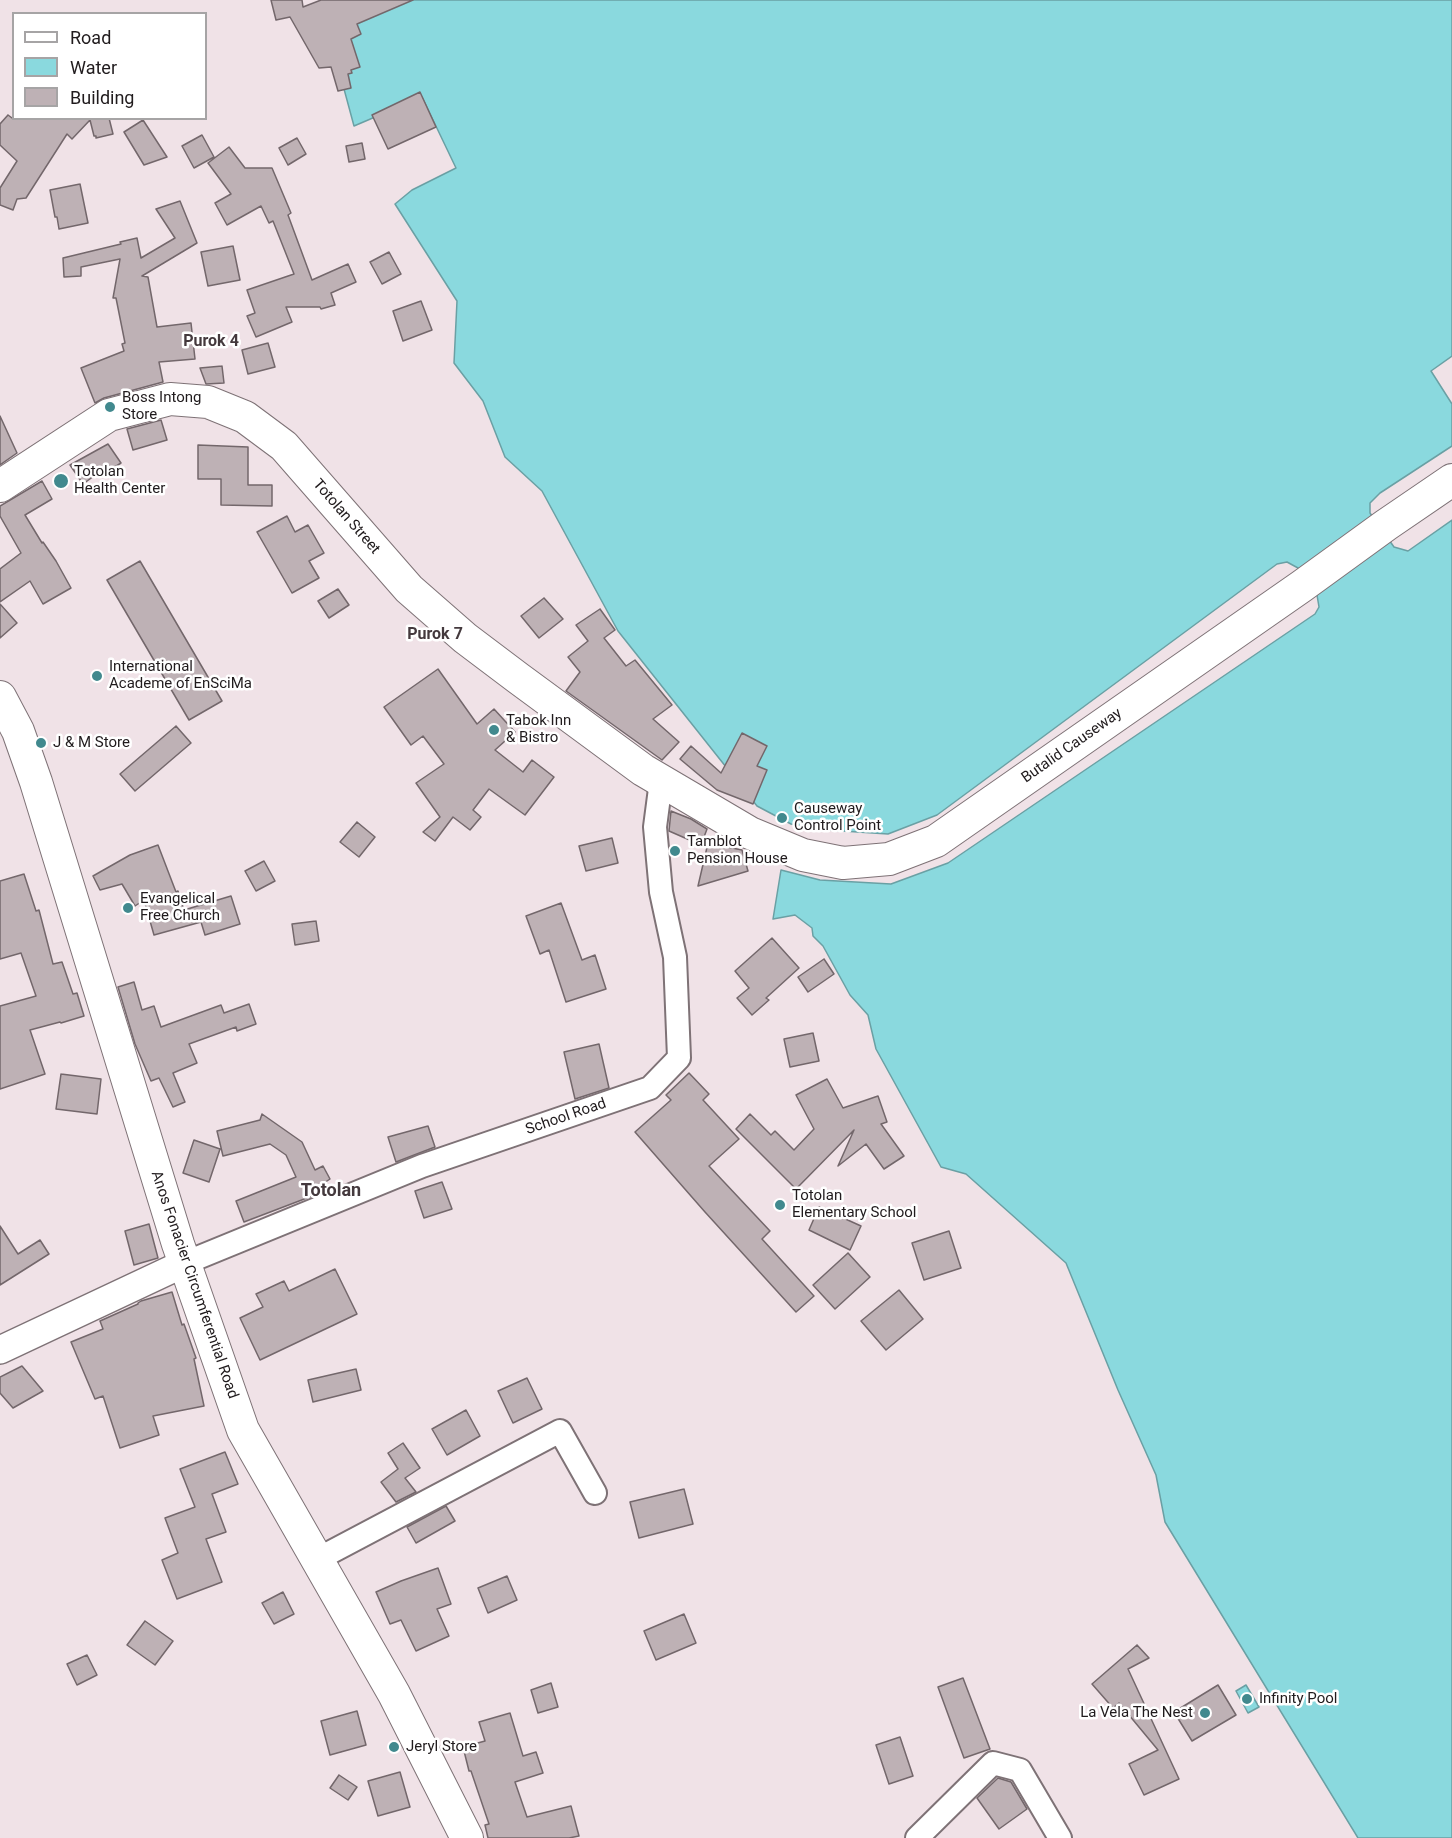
<!DOCTYPE html>
<html>
<head>
<meta charset="utf-8">
<style>
  body { margin:0 }
  #map { position:relative; width:1452px; height:1838px; overflow:hidden; background:#f0e2e7; font-family:Roboto,sans-serif }
  canvas { display:block }
  .legend { position:absolute; left:12px; top:12px; width:195px; height:108px; box-sizing:border-box; background:#fff; border:2px solid #a6a4a5; margin:0; padding:8px 10px; list-style:none; font-size:18px; color:#201b1d }
  .legend li { display:flex; align-items:center; gap:12px; height:30px }
  .legend b { width:30px; border:2px solid #a6a4a5 }
</style>
</head>
<body>
<div id="map">
<canvas width="1452" height="1838"></canvas>
<ul class="legend">
<li><b style="height:8px;background:#fff"></b>Road</li>
<li><b style="height:16px;background:#8ad9de"></b>Water</li>
<li><b style="height:16px;background:#beb1b5"></b>Building</li>
</ul>
</div>
<script>
const ctx = document.querySelector('canvas').getContext('2d');
ctx.lineJoin = 'round';
function paint(path, color) { ctx.fillStyle = color; ctx.fill(path, 'evenodd'); }
const shape = rows => new Path2D(rows.map(r => 'M' + r).join(''));
function trace(path, color, width, dash) { ctx.strokeStyle = color; ctx.lineWidth = width; ctx.lineCap = dash ? 'butt' : 'round'; ctx.setLineDash(dash || []); ctx.stroke(path); }
function drawText(font, color, halo, rows, align = 'center') {
  ctx.font = font + ' Roboto,sans-serif'; ctx.lineWidth = 5; ctx.setLineDash([]); ctx.textBaseline = 'middle'; ctx.strokeStyle = halo; ctx.fillStyle = color; for (const [text, x, y, turn = 0] of rows) {
    ctx.save(); ctx.translate(x, y); ctx.rotate((+turn || 0) * Math.PI / 180); ctx.textAlign = isNaN(turn) ? turn : align; if (halo) ctx.strokeText(text, 0, 0); ctx.fillText(text, 0, 0); ctx.restore();
  }
}
const water = shape([
  [320,0,1452,0,1452,356,1431,371,1452,404,1452,446,1380,493,1370,503,1370,513,1394,547,1408,551,1452,520,1452,1838,1358,1838,1165,1522,1156,1475,1118,1390,1066,1263,966,1174,941,1167,876,1049,868,1015,850,995,823,946,813,936,812,928,795,915,773,919,781,870,820,880,891,884,948,863,1315,614,1319,607,1317,595,1298,568,1287,562,1277,564,937,815,888,834,827,830,791,824,757,806,618,631,542,491,505,457,483,401,454,363,457,301,395,204,412,190,456,168,422,97,354,126,320,0],
  [1246,1685,1259,1707,1248,1713,1236,1691,1246,1685]
]);
paint(water, '#8ad9de');
trace(water, '#6aa0a4', 1.5);
const building = shape([
  [271,0,302,0,303,7,321,0,413,0,357,24,361,34,351,39,360,67,351,70,352,73,348,74,351,88,338,91,331,67,319,68,290,17,276,20,271,0],
  [420,92,436,127,388,149,372,115,420,92],
  [8,115,12,118,109,118,113,134,96,138,96,136,94,136,90,120,72,139,67,134,26,198,17,199,13,210,0,205,0,188,17,161,0,145,0,124,8,115],
  [143,120,167,157,144,165,124,132,143,120],
  [202,135,214,157,194,168,182,146,202,135],
  [297,138,306,154,288,165,279,148,297,138],
  [362,143,365,159,349,162,346,146,362,143],
  [229,147,245,168,272,168,291,213,288,215,312,280,348,264,356,282,331,293,335,305,321,309,320,307,286,307,292,322,256,337,247,316,255,313,247,290,294,274,273,221,269,223,261,206,227,225,215,203,231,194,208,163,229,147],
  [80,184,88,223,59,229,57,217,55,217,50,190,80,184],
  [180,201,197,243,142,276,148,277,157,327,191,323,195,359,159,362,163,382,104,398,95,403,81,368,124,351,122,344,125,343,116,298,113,298,120,259,81,267,81,276,64,277,63,258,121,244,120,242,137,238,141,258,175,238,156,209,180,201],
  [233,246,240,280,208,286,201,252,233,246],
  [389,252,401,274,382,284,370,262,389,252],
  [421,301,432,330,403,341,393,311,421,301],
  [268,343,275,367,248,374,242,350,268,343],
  [222,366,224,383,206,384,200,368,222,366],
  [0,416,17,453,0,465,0,416],
  [161,420,167,440,133,450,127,429,161,420],
  [108,444,121,463,107,472,105,468,83,484,70,465,108,444],
  [198,445,248,447,248,485,272,485,272,506,221,505,221,479,198,479,198,445],
  [42,481,52,499,25,515,42,543,43,542,56,561,71,588,43,604,30,581,0,602,0,569,21,553,0,516,0,506,42,481],
  [287,516,295,532,308,525,324,553,309,561,319,578,292,593,257,532,287,516],
  [140,561,222,701,189,720,107,580,140,561],
  [338,589,349,605,329,618,318,601,338,589],
  [544,598,563,619,539,638,521,616,544,598],
  [0,604,17,623,0,638,0,604],
  [600,609,615,630,604,638,626,666,635,660,672,705,653,719,679,742,662,760,566,691,580,672,568,657,588,641,576,625,600,609],
  [438,669,477,724,494,709,515,732,495,750,523,772,532,760,554,777,525,815,489,789,473,810,481,817,470,830,453,817,435,841,423,832,440,817,416,783,444,764,423,736,411,745,384,707,438,669],
  [176,726,191,743,135,791,120,774,176,726],
  [742,733,767,746,757,766,767,770,753,804,717,790,680,759,691,746,721,773,742,733],
  [671,811,691,819,707,829,701,845,669,831,671,811],
  [357,822,375,837,359,857,340,842,357,822],
  [612,838,618,863,586,871,579,846,612,838],
  [708,843,742,850,748,871,698,886,708,843],
  [158,845,176,892,178,891,184,910,231,896,240,924,205,935,201,922,154,935,144,900,135,906,122,884,100,890,93,876,130,855,158,845],
  [264,861,275,881,256,891,245,871,264,861],
  [24,874,36,911,39,910,53,964,62,962,73,994,77,993,84,1016,61,1023,60,1022,30,1030,45,1074,0,1089,0,1006,36,996,21,953,0,959,0,881,24,874],
  [561,903,582,960,595,955,606,989,566,1002,549,950,540,954,526,916,561,903],
  [316,921,319,941,295,945,292,924,316,921],
  [772,938,799,968,766,998,769,1000,752,1015,737,998,749,988,735,971,772,938],
  [824,959,834,974,808,992,798,977,824,959],
  [134,982,142,1010,154,1006,161,1027,221,1005,224,1013,249,1004,256,1024,237,1031,236,1027,189,1044,197,1063,173,1073,185,1102,173,1107,159,1078,151,1081,135,1044,118,987,134,982],
  [813,1033,819,1061,790,1067,784,1039,813,1033],
  [599,1044,609,1088,575,1099,564,1052,599,1044],
  [689,1073,709,1094,703,1100,739,1139,709,1166,770,1231,762,1239,814,1296,796,1312,705,1212,635,1132,671,1100,666,1095,689,1073],
  [61,1074,101,1079,97,1114,56,1109,61,1074],
  [827,1079,843,1108,878,1096,887,1122,881,1124,904,1156,884,1169,866,1144,838,1166,854,1130,796,1189,736,1129,750,1114,771,1135,775,1131,794,1150,814,1129,796,1095,827,1079],
  [262,1114,302,1142,315,1170,323,1166,330,1179,324,1183,320,1193,244,1222,236,1201,296,1177,286,1155,270,1144,223,1156,217,1131,260,1120,262,1114],
  [428,1126,435,1147,396,1162,388,1137,428,1126],
  [194,1140,220,1149,209,1182,183,1173,194,1140],
  [442,1182,452,1209,424,1218,415,1191,442,1182],
  [819,1207,861,1226,850,1250,809,1230,819,1207],
  [149,1224,158,1258,134,1265,125,1231,149,1224],
  [0,1226,18,1254,40,1240,49,1254,0,1285,0,1226],
  [949,1231,961,1268,924,1280,912,1243,949,1231],
  [848,1253,870,1277,835,1309,813,1285,848,1253],
  [335,1269,357,1314,260,1360,240,1318,263,1307,256,1294,284,1281,289,1291,335,1269],
  [899,1290,923,1319,886,1350,861,1321,899,1290],
  [172,1292,182,1325,184,1324,196,1358,194,1359,204,1406,153,1416,159,1435,120,1448,103,1396,95,1399,71,1342,103,1329,100,1321,138,1304,138,1303,141,1301,172,1292],
  [22,1366,43,1391,13,1408,0,1393,0,1377,22,1366],
  [356,1369,361,1390,313,1402,308,1380,356,1369],
  [527,1378,542,1409,513,1423,498,1391,527,1378],
  [466,1410,480,1436,447,1455,432,1429,466,1410],
  [403,1443,420,1468,405,1478,416,1492,396,1502,381,1482,398,1469,388,1453,403,1443],
  [225,1452,238,1484,212,1494,226,1532,206,1539,222,1582,177,1599,162,1560,178,1553,165,1518,195,1507,180,1469,225,1452],
  [684,1489,693,1524,639,1538,630,1502,684,1489],
  [446,1506,455,1521,416,1543,407,1527,446,1506],
  [438,1568,451,1604,437,1609,449,1636,416,1651,401,1620,390,1624,376,1592,401,1581,438,1568],
  [507,1576,517,1600,488,1613,478,1588,507,1576],
  [283,1592,294,1614,274,1624,262,1603,283,1592],
  [684,1614,696,1643,656,1660,644,1631,684,1614],
  [145,1621,173,1641,155,1665,127,1645,145,1621],
  [1137,1645,1149,1658,1128,1669,1179,1779,1144,1795,1129,1764,1158,1750,1119,1703,1113,1708,1092,1684,1137,1645],
  [87,1655,97,1675,77,1685,67,1664,87,1655],
  [963,1678,990,1749,964,1758,938,1687,963,1678],
  [551,1683,558,1707,538,1713,531,1690,551,1683],
  [1218,1685,1236,1715,1192,1741,1174,1712,1218,1685],
  [357,1711,366,1745,330,1755,321,1721,357,1711],
  [510,1713,523,1756,536,1752,543,1773,515,1782,527,1817,571,1806,579,1836,569,1838,488,1838,485,1825,489,1824,471,1771,469,1771,463,1747,485,1741,479,1722,510,1713],
  [900,1737,913,1776,889,1784,876,1745,900,1737],
  [400,1772,410,1807,378,1816,368,1781,400,1772],
  [339,1775,357,1787,348,1800,330,1788,339,1775],
  [998,1778,1011,1782,1027,1809,999,1829,977,1798,998,1778]
]);
paint(building, '#beb1b5');
trace(building, '#73676b', 1.5);
const minor = shape([
  [185,1263,422,1166,650,1088,679,1058,675,957,661,892,655,827,661,781],
  [316,1560,560,1431,595,1493],
  [917,1838,993,1763,1020,1770,1060,1838]
]);
const tertiary = shape([
  [0,1350,185,1263]
]);
const secondary = shape([
  [0,486,109,415,170,399,208,402,245,417,284,446,409,589,465,638,518,678,643,770,750,833,803,855,843,863,889,859,936,841,1302,586,1386,525,1452,480],
  [0,697,18,731,36,782,178,1244,243,1430,394,1694,467,1838]
]);
trace(minor, '#7e7276', 26);
trace(tertiary, '#7e7276', 30);
trace(secondary, '#7e7276', 34);
trace(minor, '#fff', 22);
trace(tertiary, '#fff', 27);
trace(secondary, '#fff', 32);
for (const [x, y, r, color] of [
  [110,407,6,"#41898e"],
  [61,481,8,"#41898e"],
  [97,676,6,"#41898e"],
  [494,730,6,"#41898e"],
  [41,743,6,"#41898e"],
  [782,818,6,"#41898e"],
  [675,851,6,"#41898e"],
  [128,908,6,"#41898e"],
  [780,1205,6,"#41898e"],
  [1247,1699,6,"#41898e"],
  [1205,1713,6,"#41898e"],
  [394,1747,6,"#41898e"]
]) { const dot = new Path2D(); dot.arc(x, y, r, 0, 2 * Math.PI); ctx.fillStyle = color; ctx.fill(dot); trace(dot, '#fff', 2); }
drawText('15px', '#201b1d', '#fff', [
  ["Boss Intong",122,398],
  ["Store",122,415],
  ["Totolan",74,472],
  ["Health Center",74,489],
  ["International",109,667],
  ["Academe of EnSciMa",109,684],
  ["Tabok Inn",506,721],
  ["& Bistro",506,738],
  ["J & M Store",53,743],
  ["Causeway",794,809],
  ["Control Point",794,826],
  ["Tamblot",687,842],
  ["Pension House",687,859],
  ["Evangelical",140,899],
  ["Free Church",140,916],
  ["Totolan",792,1196],
  ["Elementary School",792,1213],
  ["Infinity Pool",1259,1699],
  ["La Vela The Nest",1193,1713,"right"],
  ["Jeryl Store",406,1747]
], 'left');
drawText('15px', '#201b1d', '#fff', [
  ["Totolan Street",346,517,49],
  ["Butalid Causeway",1072,746,-35],
  ["School Road",566,1117,-19],
  ["Anos Fonacier Circumferential Road",194,1285,71]
]);
drawText('bold 16px', '#44393d', '#fff', [
  ["Purok 4",211,342],
  ["Purok 7",435,635]
]);
drawText('bold 18px', '#44393d', '#fff', [
  ["Totolan",331,1191]
]);
</script>
</body>
</html>
